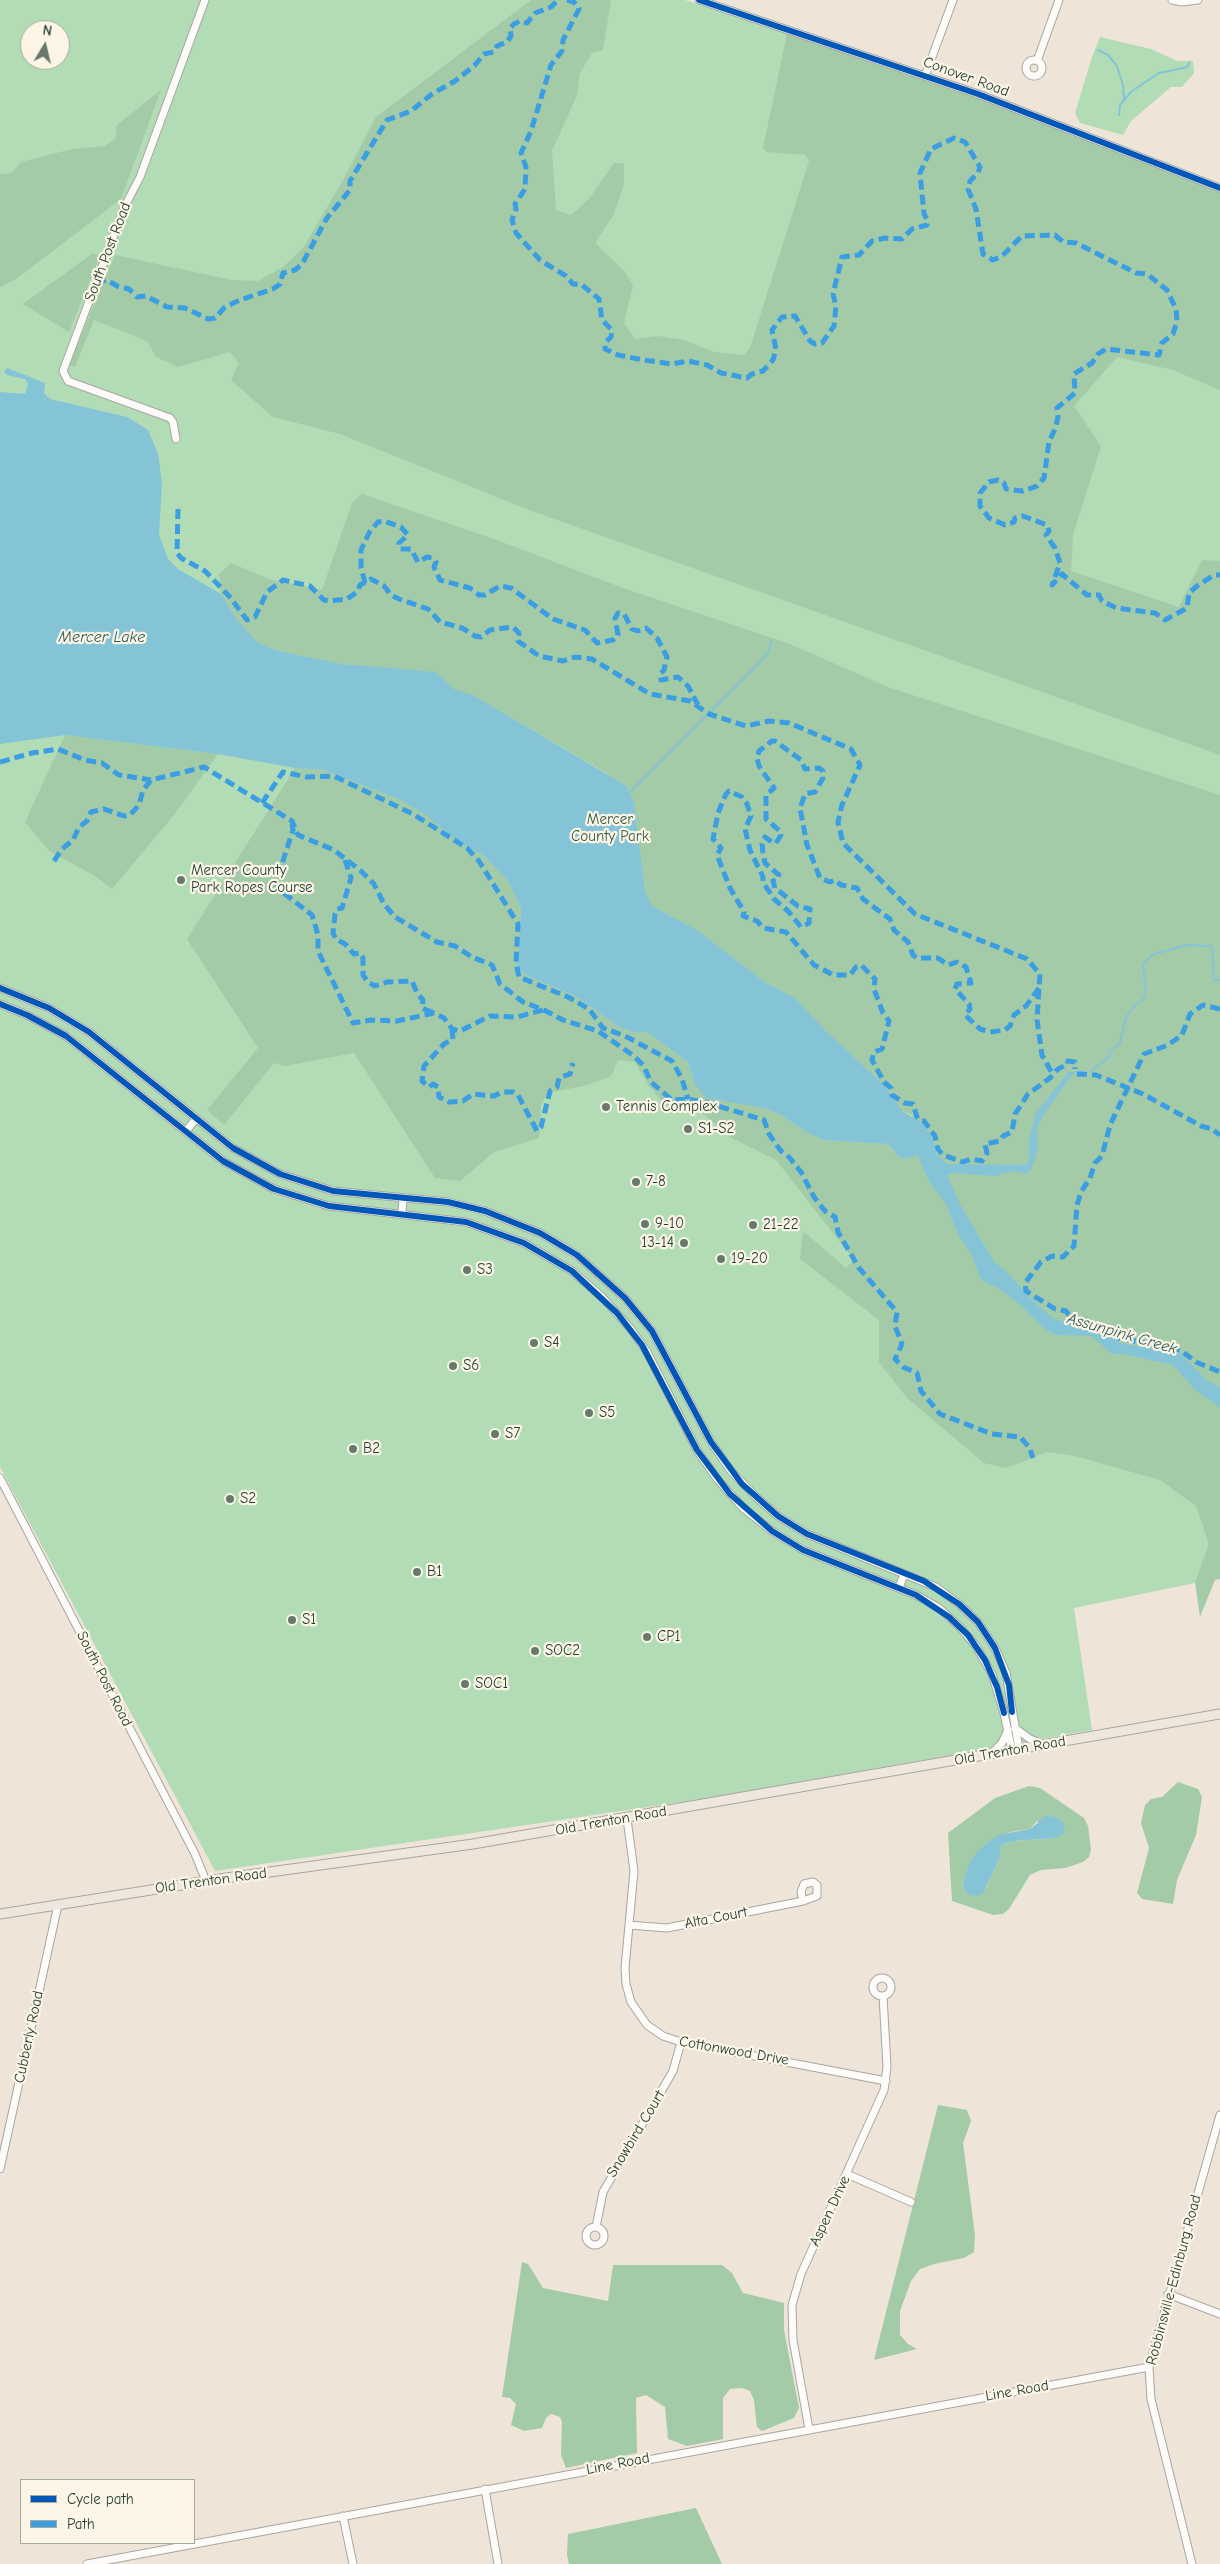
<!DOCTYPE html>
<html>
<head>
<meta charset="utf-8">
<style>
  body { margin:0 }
  #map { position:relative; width:1220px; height:2564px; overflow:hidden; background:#eee5d8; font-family:"Comic Neue",sans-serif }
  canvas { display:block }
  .legend { position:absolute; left:20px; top:2479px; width:175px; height:65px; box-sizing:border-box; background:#fcf5e5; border:1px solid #a4ab9e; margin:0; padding:6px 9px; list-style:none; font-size:15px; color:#1f3d34 }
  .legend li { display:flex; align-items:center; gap:10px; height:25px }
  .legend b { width:25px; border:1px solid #a4ab9e }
  .north { position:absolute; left:20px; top:20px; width:50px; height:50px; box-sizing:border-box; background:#fcf5e5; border:1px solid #a4ab9e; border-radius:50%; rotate:9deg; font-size:14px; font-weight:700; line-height:20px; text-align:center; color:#1f3d34 }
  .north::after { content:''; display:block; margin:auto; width:18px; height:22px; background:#67786d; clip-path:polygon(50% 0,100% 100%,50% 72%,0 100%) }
</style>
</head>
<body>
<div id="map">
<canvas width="1220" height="2564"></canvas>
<ul class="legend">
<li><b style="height:6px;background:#0057b8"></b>Cycle path</li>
<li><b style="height:6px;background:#3c9ee2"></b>Path</li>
</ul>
<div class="north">N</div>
</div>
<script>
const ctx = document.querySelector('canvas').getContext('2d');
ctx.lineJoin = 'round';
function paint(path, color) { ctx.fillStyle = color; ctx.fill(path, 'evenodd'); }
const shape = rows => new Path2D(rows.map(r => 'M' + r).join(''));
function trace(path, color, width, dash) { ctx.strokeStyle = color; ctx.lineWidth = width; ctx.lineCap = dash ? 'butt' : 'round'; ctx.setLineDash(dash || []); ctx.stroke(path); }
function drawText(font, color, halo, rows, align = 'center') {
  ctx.font = font + ' "Comic Neue",sans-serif'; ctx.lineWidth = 4.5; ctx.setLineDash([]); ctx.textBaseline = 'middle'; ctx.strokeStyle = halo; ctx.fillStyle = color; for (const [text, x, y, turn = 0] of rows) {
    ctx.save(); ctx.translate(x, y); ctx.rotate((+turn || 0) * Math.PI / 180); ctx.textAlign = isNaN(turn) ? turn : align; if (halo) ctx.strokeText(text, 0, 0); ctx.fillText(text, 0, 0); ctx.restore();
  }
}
paint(shape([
  [0,0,685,0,873,62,1220,191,1220,1534,1195,1583,1074,1608,1092,1730,709,1798,215,1871,0,1467],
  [30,30,60,30,60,60,30,60],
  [1100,37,1151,49,1177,61,1193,61,1194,73,1182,87,1171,87,1131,121,1123,135,1080,123,1075,113,1092,57]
]), '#b2dcb5');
paint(shape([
  [531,0,611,0,603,50,592,53,580,73,577,95,552,151,556,210,571,215,589,199,614,163,624,163,624,184,614,214,595,243,625,272,633,285,624,323,635,339,658,336,684,340,714,352,744,355,750,348,809,161,805,155,767,152,763,148,787,34,1069,129,1220,188,1220,390,1173,370,1117,357,1074,406,1101,446,1073,535,1071,571,1179,607,1202,560,1220,561,1220,755,529,510,340,434,273,417,231,380,239,363,230,352,178,367,156,357,147,341,94,320,75,367,69,365,115,255,232,280,258,281,283,267,303,248,342,182,376,117],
  [161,90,121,199,16,279,0,287,0,174,12,173,21,162,72,149,105,146,116,138,116,126],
  [93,253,100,256,69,332,23,304],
  [362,494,494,539,623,588,790,644,888,687,1220,795,1220,1579,1215,1580,1200,1617,1195,1583,1209,1544,1196,1506,1160,1480,1075,1456,1047,1452,1006,1468,984,1463,907,1398,879,1362,879,1320,800,1259,803,1231,846,1268,854,1260,776,1160,728,1136,697,1108,665,1105,648,1085,635,1062,618,1060,611,1076,584,1086,547,1093,541,1106,539,1138,494,1152,460,1181,435,1178,354,1053,285,1066,274,1063,224,1125,207,1110,258,1048,187,939,295,768,324,770,403,801,424,814,459,842,483,855,508,881,521,908,518,968,528,976,579,998,618,1026,633,1032,647,1032,688,1062,695,1085,718,1101,734,1101,765,1108,781,1115,808,1133,824,1140,888,1144,893,1151,905,1159,918,1155,912,1115,902,1111,885,1086,825,1030,795,998,766,983,697,930,652,906,645,891,634,802,608,774,473,695,454,689,435,673,343,664,278,651,258,643,237,620,221,594,219,574,231,563,269,579,322,590,352,503],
  [65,735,218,754,173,816,112,889,95,876,49,851,25,822],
  [1178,1782,1198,1789,1202,1797,1196,1835,1177,1880,1173,1904,1142,1899,1137,1893,1149,1848,1141,1823,1145,1805,1151,1799,1162,1797],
  [1029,1786,1040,1788,1084,1818,1088,1826,1091,1850,1089,1857,1083,1862,1065,1868,1041,1870,1030,1875,1009,1909,1003,1914,993,1915,952,1901,948,1833,995,1798],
  [1037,1821,1055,1838,1013,1841,1003,1844,1000,1847,1000,1857,986,1888,979,1850,1010,1832,1030,1829],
  [938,2105,967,2110,971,2121,963,2143,975,2235,974,2252,964,2258,934,2264,920,2269,911,2281,900,2311,900,2335,908,2344,917,2349,874,2360],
  [522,2262,528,2264,543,2288,608,2301,613,2265,722,2265,732,2273,743,2293,784,2303,784,2330,799,2408,794,2418,762,2431,757,2427,754,2400,750,2391,742,2388,730,2389,723,2398,723,2439,687,2446,668,2439,665,2407,646,2395,636,2398,637,2453,566,2468,561,2455,562,2422,560,2417,551,2414,546,2418,542,2428,524,2431,511,2425,516,2404,510,2398,502,2397],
  [696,2508,722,2564,569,2564,567,2555,568,2534]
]), '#a4cba8');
paint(shape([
  [7,368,45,383,44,393,50,399,127,417,148,430,158,454,162,482,159,535,168,559,178,569,221,594,237,620,258,643,278,651,343,664,435,672,454,689,473,695,625,785,634,802,645,891,652,906,697,930,766,983,795,998,825,1030,885,1086,902,1111,923,1124,933,1139,936,1153,947,1164,1026,1165,1029,1160,1029,1140,1036,1113,1069,1072,1093,1070,1073,1074,1045,1112,1037,1128,1038,1149,1032,1168,1026,1174,1014,1171,995,1176,954,1173,947,1175,960,1204,994,1262,1006,1271,1034,1302,1054,1319,1098,1328,1110,1333,1120,1343,1180,1353,1207,1381,1220,1387,1220,1407,1195,1390,1173,1365,1124,1354,1112,1354,1092,1336,1056,1335,1045,1329,1018,1303,995,1286,988,1284,980,1278,972,1255,959,1236,946,1204,928,1180,918,1155,905,1159,899,1157,888,1144,824,1140,808,1133,781,1115,765,1108,706,1098,695,1085,688,1062,647,1032,633,1032,618,1026,579,998,528,976,518,968,521,908,508,881,483,855,459,842,424,814,403,801,324,770,295,768,218,754,65,735,0,744,0,392,25,394,28,384,25,379,7,375,4,372],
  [1046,1816,1055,1817,1063,1822,1065,1828,1063,1834,1055,1838,1013,1841,1003,1844,1000,1847,1000,1857,983,1894,976,1896,968,1894,964,1889,964,1881,970,1861,979,1850,998,1835,1030,1829]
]), '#85c4d7');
trace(shape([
  [1098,50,1108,55,1117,66,1123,85,1124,100],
  [1119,115,1120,105,1132,91,1159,73,1183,68,1188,67,1189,63],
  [628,794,761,661,768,653,772,641],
  [1091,1071,1110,1056,1110,1051,1120,1043,1126,1017,1135,1005,1144,999,1146,992,1143,964,1152,955,1186,945,1212,946,1214,981,1220,980]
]), '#85c4d7', 2);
const minor = shape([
  [699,0,978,94,1220,188],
  [1172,0,1182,2,1198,0],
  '1026 68a8 8 0 1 1 16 0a8 8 0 1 1-16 0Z',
  [1037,61,1059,0],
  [925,76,953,0],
  [176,439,173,422,170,418,68,381,63,371,124,208,140,177,205,0],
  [0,988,49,1008,89,1032,233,1148,280,1174,333,1191,448,1202,485,1211,540,1233,577,1255,625,1298,652,1331,711,1442,731,1471,755,1496,778,1516,807,1534,936,1587,959,1604,978,1622,995,1648,1006,1673,1019,1749],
  [0,1004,27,1015,66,1036,223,1161,274,1189,329,1206,466,1222,524,1243,572,1271,603,1298,630,1328,647,1352,697,1450,718,1480,743,1508,772,1531,803,1550,916,1595,939,1608,959,1626,976,1646,992,1674,1004,1713,1012,1751],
  [186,1131,196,1119],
  [402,1214,403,1198],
  [0,1478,195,1854,206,1881],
  [899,1588,904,1574],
  [1015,1728,1030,1739,1044,1745],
  [992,1753,1002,1743,1008,1730],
  [627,1819,634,1871,625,1968,626,1984,631,2002,647,2025,663,2036,681,2042,886,2081],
  [629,1925,667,1928,803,1901,817,1896,817,1885,813,1882,804,1884,801,1892,803,1901],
  '873 1987a9 9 0 1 1 18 0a9 9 0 1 1-18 0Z',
  [0,2169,58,1905],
  [847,2174,911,2202],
  [596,2227,603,2192,673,2071,681,2042],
  '586 2236a9 9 0 1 1 18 0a9 9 0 1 1-18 0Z',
  [1168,2294,1220,2314],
  [809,2429,793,2340,792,2305,801,2274,884,2090,887,2067,883,1996],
  [485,2489,498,2564],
  [343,2516,353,2564],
  [87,2564,1149,2367],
  [1192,2564,1151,2399,1149,2367,1220,2115]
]);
const major = shape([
  [0,1914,226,1878,473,1844,1220,1714]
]);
trace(minor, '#a8a69e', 9);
trace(major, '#a8a69e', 11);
trace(minor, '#fcfbf9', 7);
trace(major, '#efe6de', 9);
trace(shape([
  [567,0,574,2,579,9,563,40,562,51,551,65,531,131,521,153,526,167,525,189,515,204,516,209,512,220,516,233,540,260,566,276,573,284,582,285,599,299,602,320,612,330,611,337,605,343,605,349,618,355,644,360,672,364,688,361,707,365,721,373,747,378,752,374,763,371,773,360,776,349,772,330,782,317,795,316,810,341,815,344,822,343,834,326,836,306,833,294,842,257,859,255,872,241,885,238,902,239,912,229,927,225,928,221,924,214,920,173,931,149,954,138,965,142,980,167,978,173,970,181,968,189,976,209,983,254,993,260,1002,256,1022,236,1055,235,1063,242,1076,243,1136,273,1147,274,1167,290,1176,309,1177,321,1173,334,1162,343,1159,355,1106,349,1098,354,1092,363,1074,374,1075,393,1057,408,1058,417,1055,429,1049,442,1044,478,1037,486,1023,491,1006,489,1004,483,998,480,989,482,980,493,980,506,989,518,1005,525,1014,522,1015,518,1023,516,1047,525,1049,531,1046,535,1055,548,1060,563,1052,585,1062,574,1087,595,1099,595,1102,601,1116,608,1155,613,1165,620,1187,608,1189,593,1197,586,1214,575,1220,575],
  [96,282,107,280,117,286,129,289,137,297,146,296,167,307,185,308,208,319,215,318,225,307,240,300,273,289,280,284,283,273,295,270,302,264,327,218,350,190,350,181,387,120,411,111,432,94,455,81,475,65,484,54,494,52,497,46,507,42,511,36,510,28,514,24,520,21,527,23,535,13,551,7,558,0],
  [178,509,177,553,181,558,205,571,229,596,247,620,255,617,267,592,283,580,310,586,324,600,329,601,347,599,357,592,360,585,371,579,384,586,391,595,399,599,428,609,440,622,462,628,475,636,481,637,490,630,513,627,519,633,518,641,539,656,563,661,575,657,592,659,650,694,690,701,709,714,746,726,769,721,789,723,851,749,860,765,842,805,838,822,843,843,915,914,1027,959,1040,974,1037,1020,1042,1055,1052,1073],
  [365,583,361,567,361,550,369,533,378,522,384,521,401,527,408,535,399,543,400,549,411,549,418,562,427,557,432,558,436,562,434,567,440,580,470,588,479,595,485,595,500,586,511,588,553,619,585,630,597,643,613,640,618,635,615,618,618,613,624,614,632,629,638,631,646,628,657,638,667,657,664,670,660,674,661,680,678,677,688,686,698,705],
  [0,762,32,753,58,749,85,760,102,763,119,775,151,780],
  [262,803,283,772,307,777,334,776,413,814,467,848,479,861,518,924,516,963,519,977,568,997,589,1009,603,1028,625,1036,672,1061,682,1079,688,1099],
  [292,824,293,830,279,873,277,888,312,915,318,935,318,951,353,1023,371,1020,397,1021,434,1013,444,1018,452,1029,460,1031,490,1016,517,1017,543,1010],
  [345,860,351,878,342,908,337,909,335,914,333,933,336,939,345,944,354,954,360,953,363,958,363,975,368,982,375,986,387,982,412,981,417,993,423,1000,422,1008,434,1013],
  [54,861,62,849,73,840,79,827,87,821,91,812,104,809,124,816,130,815,139,805,143,790,151,780,204,767,292,821,298,835,334,850,361,871,374,884,384,904,395,917,437,942,455,946,472,957,492,965,500,984,523,1002,544,1010,563,1020,598,1031,634,1056,643,1065,651,1082,672,1100,688,1099,705,1102,764,1120,769,1134,781,1151,789,1157,801,1172,814,1197,825,1211,835,1217,838,1232,859,1268,897,1312,895,1326,902,1344,895,1359,903,1367,917,1373,921,1391,940,1414,992,1434,1020,1437,1029,1447,1033,1458],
  [1039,988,1026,1006,1014,1015,1010,1026,1005,1030,990,1032,980,1029,965,1015,970,1009,969,1004,955,989,957,984,971,983,966,967,957,962,948,965,938,958,917,958,913,955,908,942,894,930,890,919,863,899,857,888,841,885,835,880,830,882,820,878,807,845,800,808,805,794,815,792,823,778,823,771,819,768,805,769,801,760,775,741,772,741,759,751,757,758,759,766,774,788,766,795,766,819,780,831,781,835,776,843,773,843,765,837,762,844,763,853,765,863,779,875,777,880,773,881,775,888,798,906,810,909,809,923,801,927,788,911,774,899,763,882,763,877,750,850,745,829,751,816,747,804,742,797,729,791,726,794,718,813,713,839,721,848,717,855,730,888,744,912,743,916,757,921,763,928,786,932,814,965,824,970,833,975,850,975,856,967,861,965,875,979,874,989,883,1013,889,1021,882,1049,874,1052,872,1060,884,1082,891,1088,892,1095,905,1103,913,1104,917,1117,919,1120,924,1121,935,1136,938,1149,943,1155,963,1162,971,1159,982,1161,987,1153,985,1144,1000,1141,1003,1136,1012,1132,1015,1114,1028,1094,1050,1078,1058,1069,1068,1064,1068,1061,1075,1062,1075,1069],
  [1220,1009,1203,1005,1190,1014,1182,1035,1168,1045,1144,1054,1110,1125,1102,1156,1095,1163,1090,1178,1081,1192,1077,1205,1074,1246,1063,1257,1052,1256,1041,1262,1025,1283,1026,1291,1055,1309,1066,1311,1073,1321,1086,1320,1119,1338,1180,1350,1196,1362,1220,1372],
  [452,1029,453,1039,444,1044,424,1066,422,1081,429,1087,433,1084,438,1087,439,1097,449,1102,463,1101,473,1094,494,1096,502,1092,513,1092,518,1095,537,1131,541,1127,550,1091,557,1087,559,1078,570,1074,573,1063],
  [1077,1074,1096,1075,1143,1094,1201,1126,1212,1129,1220,1135]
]), '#3c9ee2', 5, [10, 5]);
trace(shape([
  [699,0,978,94,1220,188],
  [0,988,49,1008,89,1032,233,1148,280,1174,333,1191,448,1202,485,1211,540,1233,577,1255,625,1298,652,1331,711,1442,742,1484,778,1516,807,1534,924,1581,959,1604,978,1622,995,1648,1009,1685,1012,1712],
  [0,1004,27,1015,66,1036,223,1161,274,1189,329,1206,466,1222,524,1243,572,1271,617,1313,642,1345,697,1450,730,1494,772,1531,803,1550,916,1595,949,1617,968,1635,985,1660,997,1687,1004,1713]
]), '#0057b8', 6);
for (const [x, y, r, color] of [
  [181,880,5,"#67786d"],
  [606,1107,5,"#67786d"],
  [688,1129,5,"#67786d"],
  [636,1182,5,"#67786d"],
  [645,1224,5,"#67786d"],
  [753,1225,5,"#67786d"],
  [684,1243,5,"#67786d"],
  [721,1259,5,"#67786d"],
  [467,1270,5,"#67786d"],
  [534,1343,5,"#67786d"],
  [453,1366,5,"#67786d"],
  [589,1413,5,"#67786d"],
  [495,1434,5,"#67786d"],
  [353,1449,5,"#67786d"],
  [230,1499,5,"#67786d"],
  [417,1572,5,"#67786d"],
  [292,1620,5,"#67786d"],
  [647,1637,5,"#67786d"],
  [535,1651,5,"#67786d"],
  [465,1684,5,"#67786d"]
]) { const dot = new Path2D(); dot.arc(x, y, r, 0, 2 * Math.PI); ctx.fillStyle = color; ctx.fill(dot); trace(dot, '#fcf5e5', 2); }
drawText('15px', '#1f3d34', '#fcf5e5', [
  ["Conover Road",966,77,20],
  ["South Post Road",108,252,-69],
  ["South Post Road",104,1679,63],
  ["Old Trenton Road",1010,1751,-10],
  ["Old Trenton Road",611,1821,-10],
  ["Old Trenton Road",211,1881,-8],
  ["Alta Court",716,1918,-11],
  ["Cubberly Road",29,2037,-78],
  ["Cottonwood Drive",734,2051,10],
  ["Snowbird Court",636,2134,-59],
  ["Aspen Drive",830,2211,-65],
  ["Robbinsville-Edinburg Road",1174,2280,-75],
  ["Line Road",1017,2391,-10],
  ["Line Road",618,2464,-11]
]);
drawText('15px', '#335b48', '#fcf5e5', [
  ["Mercer",610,820],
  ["County Park",610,837]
]);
drawText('15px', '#1f3d34', '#fcf5e5', [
  ["Mercer County",191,871],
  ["Park Ropes Course",191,888],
  ["Tennis Complex",616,1107],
  ["S1-S2",698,1129],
  ["7-8",646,1182],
  ["9-10",655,1224],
  ["21-22",763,1225],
  ["13-14",674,1243,"right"],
  ["19-20",731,1259],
  ["S3",477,1270],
  ["S4",544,1343],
  ["S6",463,1366],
  ["S5",599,1413],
  ["S7",505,1434],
  ["B2",363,1449],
  ["S2",240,1499],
  ["B1",427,1572],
  ["S1",302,1620],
  ["CP1",657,1637],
  ["SOC2",545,1651],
  ["SOC1",475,1684]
], 'left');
drawText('italic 16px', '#2d5b5d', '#fcf5e5', [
  ["Mercer Lake",102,637],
  ["Assunpink Creek",1122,1334,16]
]);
</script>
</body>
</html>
